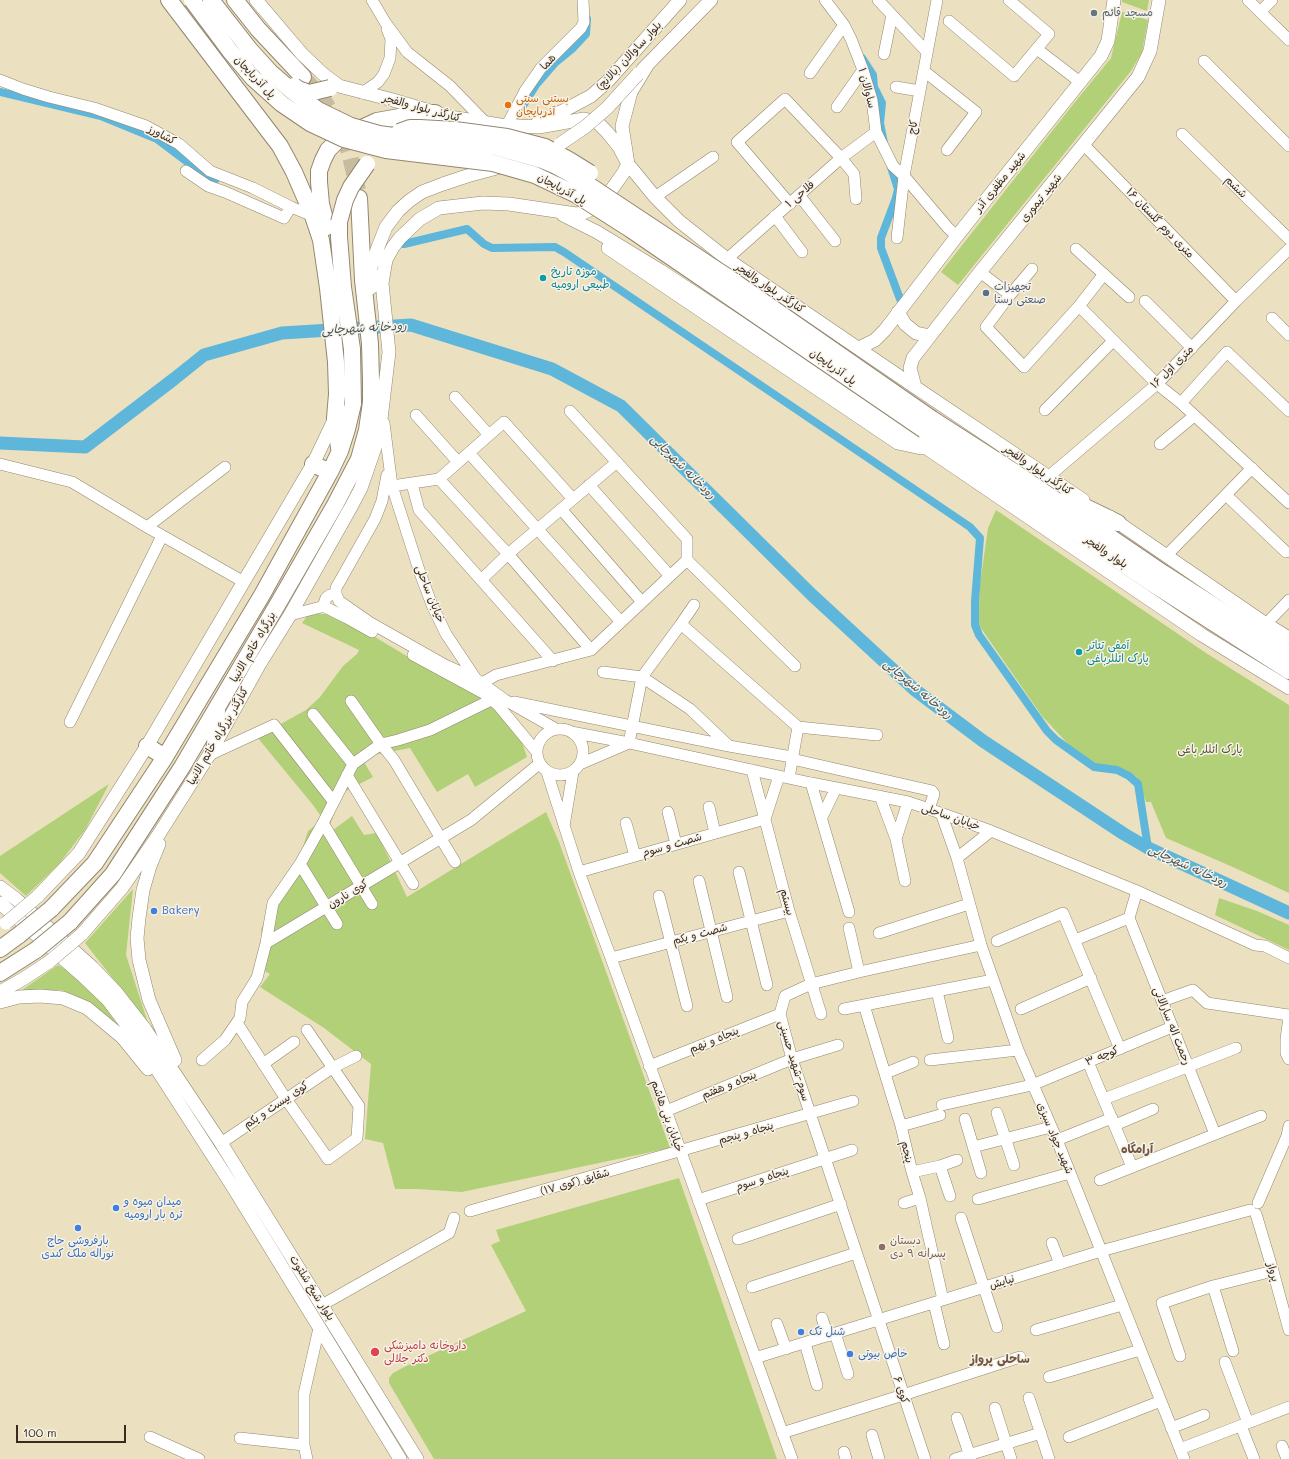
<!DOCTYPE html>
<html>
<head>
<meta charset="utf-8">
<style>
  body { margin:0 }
  #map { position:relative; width:1289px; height:1459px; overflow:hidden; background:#ebe1c0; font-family:Mali,sans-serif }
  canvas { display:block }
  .scale { position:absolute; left:16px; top:1425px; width:110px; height:18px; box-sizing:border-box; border:2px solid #3b2a1e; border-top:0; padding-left:5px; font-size:12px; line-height:14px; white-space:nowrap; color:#3b2a1e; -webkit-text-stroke:3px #f7f3e8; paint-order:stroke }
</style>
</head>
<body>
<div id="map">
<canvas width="1289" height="1459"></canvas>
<div class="scale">100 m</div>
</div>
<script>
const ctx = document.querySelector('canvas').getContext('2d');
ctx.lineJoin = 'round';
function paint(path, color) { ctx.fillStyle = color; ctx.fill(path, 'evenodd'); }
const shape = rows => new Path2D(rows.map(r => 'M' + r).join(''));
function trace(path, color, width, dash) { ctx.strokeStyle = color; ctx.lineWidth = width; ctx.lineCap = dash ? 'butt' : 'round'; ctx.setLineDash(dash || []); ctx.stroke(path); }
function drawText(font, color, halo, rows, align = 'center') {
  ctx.font = font + ' Mali,"Playpen Sans Arabic",sans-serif'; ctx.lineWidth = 3; ctx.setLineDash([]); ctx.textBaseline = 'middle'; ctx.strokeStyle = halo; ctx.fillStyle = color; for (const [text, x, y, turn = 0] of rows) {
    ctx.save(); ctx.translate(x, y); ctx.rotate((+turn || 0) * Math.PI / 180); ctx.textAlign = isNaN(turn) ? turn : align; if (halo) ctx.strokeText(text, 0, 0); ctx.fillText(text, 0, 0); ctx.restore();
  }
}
paint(shape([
  [1122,0,1149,0,1147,11,1122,2],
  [1122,12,1148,20,1142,52,1131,71,958,285,941,272,1075,102,1111,58],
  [996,510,1206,653,1289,705,1289,893,1235,868,1166,838,1151,802,1146,802,1137,777,1127,771,1101,767,1087,761,1068,744,1042,716,978,624,980,584,988,528],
  [317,614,328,614,353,624,410,658,470,680,521,740,527,757,475,787,468,774,437,792,410,748,373,755,364,762,373,777,342,793,330,825,333,830,352,816,364,835,377,833,407,897,546,812,559,842,670,1148,462,1192,418,1189,395,1189,383,1143,365,1139,371,1064,324,1028,260,987,270,974,261,969,265,954,261,930,272,901,297,865,308,831,323,819,313,805,257,737,306,710,320,697,343,666,357,654,359,650,302,623,307,616],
  [109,784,85,830,59,864,26,896,0,873,0,856],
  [133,889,126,955,148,1023,85,943],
  [1219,898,1257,911,1289,925,1289,950,1215,915],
  [58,965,75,974,100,1000,127,1038,92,1003,61,990,22,990],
  [679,1178,777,1459,434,1459,389,1383,389,1378,393,1373,406,1366,526,1311,491,1245,500,1241,496,1230]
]), '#b1d077');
trace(shape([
  [862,58,873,75,874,87,882,103,880,123,884,143],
  [0,92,101,116,157,139,202,173,216,179],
  [516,117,536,85,555,63,572,49,586,34,587,19],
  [890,164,898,189,896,198,881,238,881,248,900,299],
  [404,244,467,229,484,244,492,248,555,247,564,252,970,527,980,538,975,601,975,625,979,635,1047,731,1056,740,1094,767,1117,770,1129,776,1138,784,1148,848]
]), '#5eb6db', 8);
trace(shape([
  [0,443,85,447,174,379,204,355,282,333,411,325,552,369,621,406,812,595,915,690,983,741,1124,834,1148,848,1289,913]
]), '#5eb6db', 13);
trace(shape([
  [303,77,322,98,339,123,349,152,358,190]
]), '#c8bca0', 16, [16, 8]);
const minor = shape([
  [372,0,385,22,407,52,450,86,486,123],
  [825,0,844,25,851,39,863,70,872,100,876,132,893,166,904,176,948,228,957,236],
  [878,0,927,52],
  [1248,0,1289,40],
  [1260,12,1272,0],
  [949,21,1014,76,1049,34,1009,0],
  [1037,49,1080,82],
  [884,54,892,15],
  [1204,61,1289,146],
  [924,71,976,112,947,150],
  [810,73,844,25],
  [0,80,23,89,49,97,94,108,146,126,179,144,210,171,253,188,291,207,313,216],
  [896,87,920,91],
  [362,93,378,82,384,74,390,58,391,39,387,29],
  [837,107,863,70],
  [507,125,525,91,541,68,581,28,584,22,583,0],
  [1182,134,1289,239],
  [1084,145,1236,301],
  [186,171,208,186,225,192,284,218,291,207],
  [799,195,835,241],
  [655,197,713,157],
  [790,204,737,142,785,99,841,158,854,174,856,199],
  [775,216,802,252],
  [897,238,904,176,937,0],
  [1076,249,1129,297],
  [727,259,841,158,876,132],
  [1032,269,1010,295,986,327,1024,367,1079,306],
  [980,272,1010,295],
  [1104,274,1079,306,1157,384,1181,403,1289,503],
  [1145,301,1192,348],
  [1272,318,1289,335],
  [455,397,489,435],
  [1181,403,1227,352,1289,411],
  [1045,410,1113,341],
  [570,411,687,539,687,560],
  [416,415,458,462],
  [384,423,392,486,420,573,432,605,446,634,476,679,505,700,556,729],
  [1160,444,1194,416],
  [469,453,621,622],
  [0,464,72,482,147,527,244,582],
  [387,475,382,501,375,519,336,588,336,594,339,601,369,622,445,665,476,679],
  [1048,477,1157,384,1236,301,1289,249],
  [439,479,508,554,591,650],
  [412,484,419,510,553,661],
  [589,485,670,576],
  [392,486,439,479,504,422,573,499],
  [1226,495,1286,552],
  [561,509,642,602],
  [147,527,225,467],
  [1166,556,1252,468],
  [481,580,508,554,617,462],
  [325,607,324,604,326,598,330,595,336,594],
  [290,615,321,607,325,607,347,618,372,632],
  [681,624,694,605],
  [1266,624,1289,600],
  [413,655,485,694,498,705,536,751],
  [603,672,642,677,690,709,729,746,792,757],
  [482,683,496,675,591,650,687,560,795,666],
  [351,701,381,744,394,760,455,862],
  [514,702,729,746],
  [313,714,353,764],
  [70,722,162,536],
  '537 752a23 23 0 1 1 46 0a23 23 0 1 1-46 0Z',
  [571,732,629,743,811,783,908,802,929,809,991,831,1137,891,1255,945,1265,946,1289,958],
  [629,743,642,677,681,624,798,727,877,735],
  [209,755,274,725,333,801],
  [792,759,928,790,932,791,934,794,929,809],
  [580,764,629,743],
  [752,770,789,911,821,1014],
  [547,772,579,872,611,958,792,1459],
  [347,775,413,884],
  [789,778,798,727],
  [811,783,849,912],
  [880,796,896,839,905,881],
  [709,807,715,833],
  [668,812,676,844],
  [941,813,957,858,981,945,1018,1050,1057,1140,1184,1459],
  [822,817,836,788],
  [765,819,779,776],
  [323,823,372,904],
  [626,823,635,856],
  [564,826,573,772],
  [896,839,908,802],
  [957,858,991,831],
  [300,864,337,924],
  [579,872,765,819],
  [739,872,767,985],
  [699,881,727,997],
  [659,896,687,1006],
  [1129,918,1215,1134],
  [849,928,859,972],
  [879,933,969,904],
  [1075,940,1129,918,1137,891],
  [997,941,1063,913,1120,1049],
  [266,943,471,820,539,764],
  [611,958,789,911],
  [937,991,948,1038],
  [1162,1001,1193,990,1207,1003,1289,1015],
  [864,1005,901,1126,912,1172,920,1198,943,1300],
  [844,1009,993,980],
  [1021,1009,1091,978],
  [1289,1017,1286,1039,1286,1053,1289,1059],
  [237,1023,286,1099,328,1159,357,1138,359,1106,307,1030],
  [202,1060,225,1040,240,1018,242,1002,257,978,266,943,273,903,300,864,323,823,353,764,381,744,398,740,430,730,491,700],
  [930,1060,1018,1050],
  [1088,1062,1132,1167],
  [263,1064,294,1042],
  [649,1066,780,1014],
  [886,1073,913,1062],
  [1104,1099,1236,1048],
  [942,1105,1032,1085,1172,1027],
  [666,1111,792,1059,838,1045],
  [997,1113,1014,1165],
  [965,1119,981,1173],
  [1115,1125,1153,1109],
  [901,1126,940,1115],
  [1057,1140,1112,1118],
  [221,1143,332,1068,356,1056],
  [973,1147,1051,1127],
  [940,1166,950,1196],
  [912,1172,940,1166,957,1160],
  [1100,1180,1261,1116],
  [978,1199,1070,1173],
  [698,1200,852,1150],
  [904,1203,920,1198],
  [1258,1203,1287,1136,1289,1126],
  [470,1211,853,1101],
  [1256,1214,1273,1271,1289,1330],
  [961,1218,997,1327],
  [738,1239,841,1204],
  [1052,1243,1060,1264],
  [1213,1286,1233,1351],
  [752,1287,856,1253],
  [934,1303,944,1344],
  [322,1305,449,1233,454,1218],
  [822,1318,828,1336],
  [777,1324,786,1349],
  [1036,1330,1122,1305],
  [835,1333,848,1374],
  [805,1343,817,1385],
  [1180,1356,1162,1303,1213,1286,1273,1271],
  [755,1358,1101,1251,1250,1210],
  [1225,1362,1248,1423],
  [1049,1377,1140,1350],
  [1029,1398,1049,1459],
  [995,1408,1011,1459],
  [957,1418,971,1459],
  [1241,1426,1254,1459],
  [1171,1428,1204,1415],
  [782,1433,903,1395,1020,1357],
  [872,1435,879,1459],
  [150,1437,199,1459],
  [1069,1437,1161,1401],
  [240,1438,304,1445],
  [1282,1446,1287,1459],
  [1180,1449,1289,1407],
  [844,1452,846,1459],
  [307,1459,304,1445,304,1394,319,1328],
  [925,1459,792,1059,780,1014,785,996,811,984,859,972,981,945],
  [955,1459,1041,1433]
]);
const major = shape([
  [256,0,302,54,323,74,339,86,393,100,450,117,500,125,539,127,584,119,598,123,607,132,619,147,628,164,655,197,679,221,727,259,915,387,1083,500],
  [643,69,711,0],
  [538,122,563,111,591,96,608,81,680,0],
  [563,215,597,232,661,271,819,375,1202,635,1289,688],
  [608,248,898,443,921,448],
  [371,288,371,267,378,247,386,227,398,211,409,201,422,192,443,184,467,176,504,166],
  [898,312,905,324,916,333,930,336],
  [859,348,875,340,885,330,957,236,1101,56,1108,41,1114,0],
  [915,387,910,368,913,358,980,272,1138,77,1150,51,1159,0],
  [1110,517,1266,624,1289,638],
  [159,844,150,866,143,890,139,918,137,938,139,960,149,1000,175,1060],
  [0,887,16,899,92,967,116,992,145,1029,221,1143,417,1459],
  [37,897,79,853,147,746,313,464,335,418],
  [0,903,83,976,108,1000,136,1037,233,1187,400,1459],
  [82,934,122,888,159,834,209,755,259,665,290,615,351,507,361,488,379,436,389,352,382,283,386,260,393,247,400,238,420,219,439,208,483,203,509,204,576,214,583,213,594,208,612,189,624,172,628,164,622,126,631,92,648,64],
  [0,992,23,979,49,962],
  [0,1002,19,997,40,996,63,998,87,1008,122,1037,148,1069]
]);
const highway = shape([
  [169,0,280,146,294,172,313,216,321,240,328,288,336,362,337,394,335,418,339,448],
  [235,0,258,29,303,77],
  [327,227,321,204,319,182,319,171,323,160,328,150,340,138,377,121,405,116,435,113],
  [932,419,1016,473,1163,573,1289,654],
  [924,430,1153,584,1289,671],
  [313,464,330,472],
  [1067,498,1118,523],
  [215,745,217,710],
  [147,746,165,757],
  [51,909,95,863,165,757,262,595,330,472,340,451,347,429,353,404,352,349,343,287,339,237,339,222],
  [70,922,113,874,182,767,279,602,335,505,359,459,367,430,371,402,371,380,370,344,363,280,359,198],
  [0,949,19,935],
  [0,973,36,950]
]);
trace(minor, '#93866f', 12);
trace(major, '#93866f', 14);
trace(highway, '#93866f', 18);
trace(minor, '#fff', 11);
trace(major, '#fff', 13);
trace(highway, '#fff', 16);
const majorBridge = shape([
  [560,144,585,127,607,108,638,74],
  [6,923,37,897],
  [49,962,82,934]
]);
const highwayBridge = shape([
  [192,0,230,51,253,78,282,104,310,123,344,139,386,150,493,163,535,175,575,194,630,229,924,430],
  [211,0,250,50,270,72,292,91,318,110,351,126,379,134,436,142,496,147,542,160,556,166,578,178,732,280,932,419],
  [294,86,298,89,309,93,330,88],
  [399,132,410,128,420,128,455,130,507,137,545,147,569,160,590,173],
  [339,222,345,200,351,187,367,164],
  [19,935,51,909],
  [36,950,70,922]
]);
trace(majorBridge, '#93866f', 14, []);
trace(highwayBridge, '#93866f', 18, []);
trace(majorBridge, '#fff', 13);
trace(highwayBridge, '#fff', 16);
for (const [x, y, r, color] of [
  [1094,13,4,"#6b7280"],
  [508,105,4,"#e8710a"],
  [543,278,4,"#0f9aa8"],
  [986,293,4,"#5c6f8a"],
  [1079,652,4,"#0f9aa8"],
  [154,911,4,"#3f7fe0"],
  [116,1208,4,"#3f7fe0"],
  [78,1228,4,"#3f7fe0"],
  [882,1247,4,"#8d6e63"],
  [801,1332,4,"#3f7fe0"],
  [375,1352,5,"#e0444e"],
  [850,1354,4,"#3f7fe0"]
]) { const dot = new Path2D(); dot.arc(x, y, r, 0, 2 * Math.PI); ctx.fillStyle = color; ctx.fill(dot); trace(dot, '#f7f3e8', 1.5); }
drawText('11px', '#5b616d', '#f7f3e8', [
  ["مسجد قائم",1102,13]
], 'left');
drawText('11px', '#3b2a1e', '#f7f3e8', [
  ["بلوار ساوالان (بالانج)",629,56,-47],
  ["هما",548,62,-47],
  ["پل آذربایجان",255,77,46],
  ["ساوالان ۱",867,88,75],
  ["کنارگذر بلوار والفجر",422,108,15],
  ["کاج",913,127,-79],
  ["کشاورز",162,135,28],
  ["شهید مظفری آذر",1000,182,-51],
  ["ششم",1236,187,45],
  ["پل آذربایجان",562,189,28],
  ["فلاحی ۱",800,194,-41],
  ["شهید تیموری",1041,198,-51],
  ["۱۶ متری دوم گلستان",1160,223,46],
  ["کنارگذر بلوار والفجر",770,288,34],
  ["پل آذربایجان",833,367,35],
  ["۱۶ متری اول",1172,367,-45],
  ["کنارگذر بلوار والفجر",1038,470,34],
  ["بلوار والفجر",1106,552,34],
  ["خیابان ساحلی",430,594,68],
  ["بزرگراه خاتم الانبیا",253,647,-60],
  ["کنارگذر بزرگراه خاتم الانبیا",218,736,-60],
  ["خیابان ساحلی",951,817,19],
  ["شصت و سوم",672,845,-16],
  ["کوی نارون",348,894,-31],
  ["بیستم",787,902,75],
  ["شصت و یکم",700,934,-15],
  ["رحمت اله سارالانی",1172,1026,68],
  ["پنجاه و نهم",714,1040,-22],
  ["کوچه ۳",1102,1056,-22],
  ["سوم-شهید حسینی",794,1061,73],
  ["پنجاه و هفتم",729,1085,-22],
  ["کوی بیست و یکم",276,1105,-34],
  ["خیابان بنی هاشم",667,1116,70],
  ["پنجاه و پنجم",746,1133,-16],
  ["شهید جواد سبزی",1055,1138,67],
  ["پنجم",907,1152,77],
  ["پنجاه و سوم",762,1179,-18],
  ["شقایق (کوی ۱۷)",575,1182,-16],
  ["پرواز",1273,1272,74],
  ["نیایش",1002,1282,-17],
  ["بلوار شیخ شلتوت",312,1288,58],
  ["کوی ۶",901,1390,71]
]);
drawText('11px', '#c56008', '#f7f3e8', [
  ["بستنی سنتی",516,99],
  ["آذربایجان",516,112]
], 'left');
drawText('11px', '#0d838f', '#f7f3e8', [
  ["موزه تاریخ",551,272],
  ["طبیعی ارومیه",551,285],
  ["آمفی تئاتر",1087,646],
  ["پارک ائللرباغی",1087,659]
], 'left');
drawText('11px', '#4e5e75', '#f7f3e8', [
  ["تجهیزات",994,287],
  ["صنعتی رستا",994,300]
], 'left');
drawText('11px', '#585434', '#f7f3e8', [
  ["پارک ائللر باغی",1210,750]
]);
drawText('11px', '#366cbe', '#f7f3e8', [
  ["Bakery",162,911],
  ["میدان میوه و",124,1202],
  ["تره بار ارومیه",124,1215],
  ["بارفروشی حاج",78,1241,"center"],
  ["نوراله ملک کندی",78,1254,"center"],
  ["شنل تک",809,1332],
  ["خاص بیوتی",858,1354]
], 'left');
drawText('11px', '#785e54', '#f7f3e8', [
  ["دبستان",890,1241],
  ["پسرانه ۹ دی",890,1254]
], 'left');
drawText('11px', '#be3a42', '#f7f3e8', [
  ["داروخانه دامپزشکی",384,1346],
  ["دکتر جلالی",384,1359]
], 'left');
drawText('italic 12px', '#465457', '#f7f3e8', [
  ["رودخانه شهرچایی",364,328,-3],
  ["رودخانه شهرچایی",683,467,45],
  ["رودخانه شهرچایی",918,689,40],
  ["رودخانه شهرچایی",1188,866,25]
]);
drawText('bold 12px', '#725844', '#f7f3e8', [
  ["آرامگاه",1137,1149],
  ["ساحلی پرواز",1000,1359]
]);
</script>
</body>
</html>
